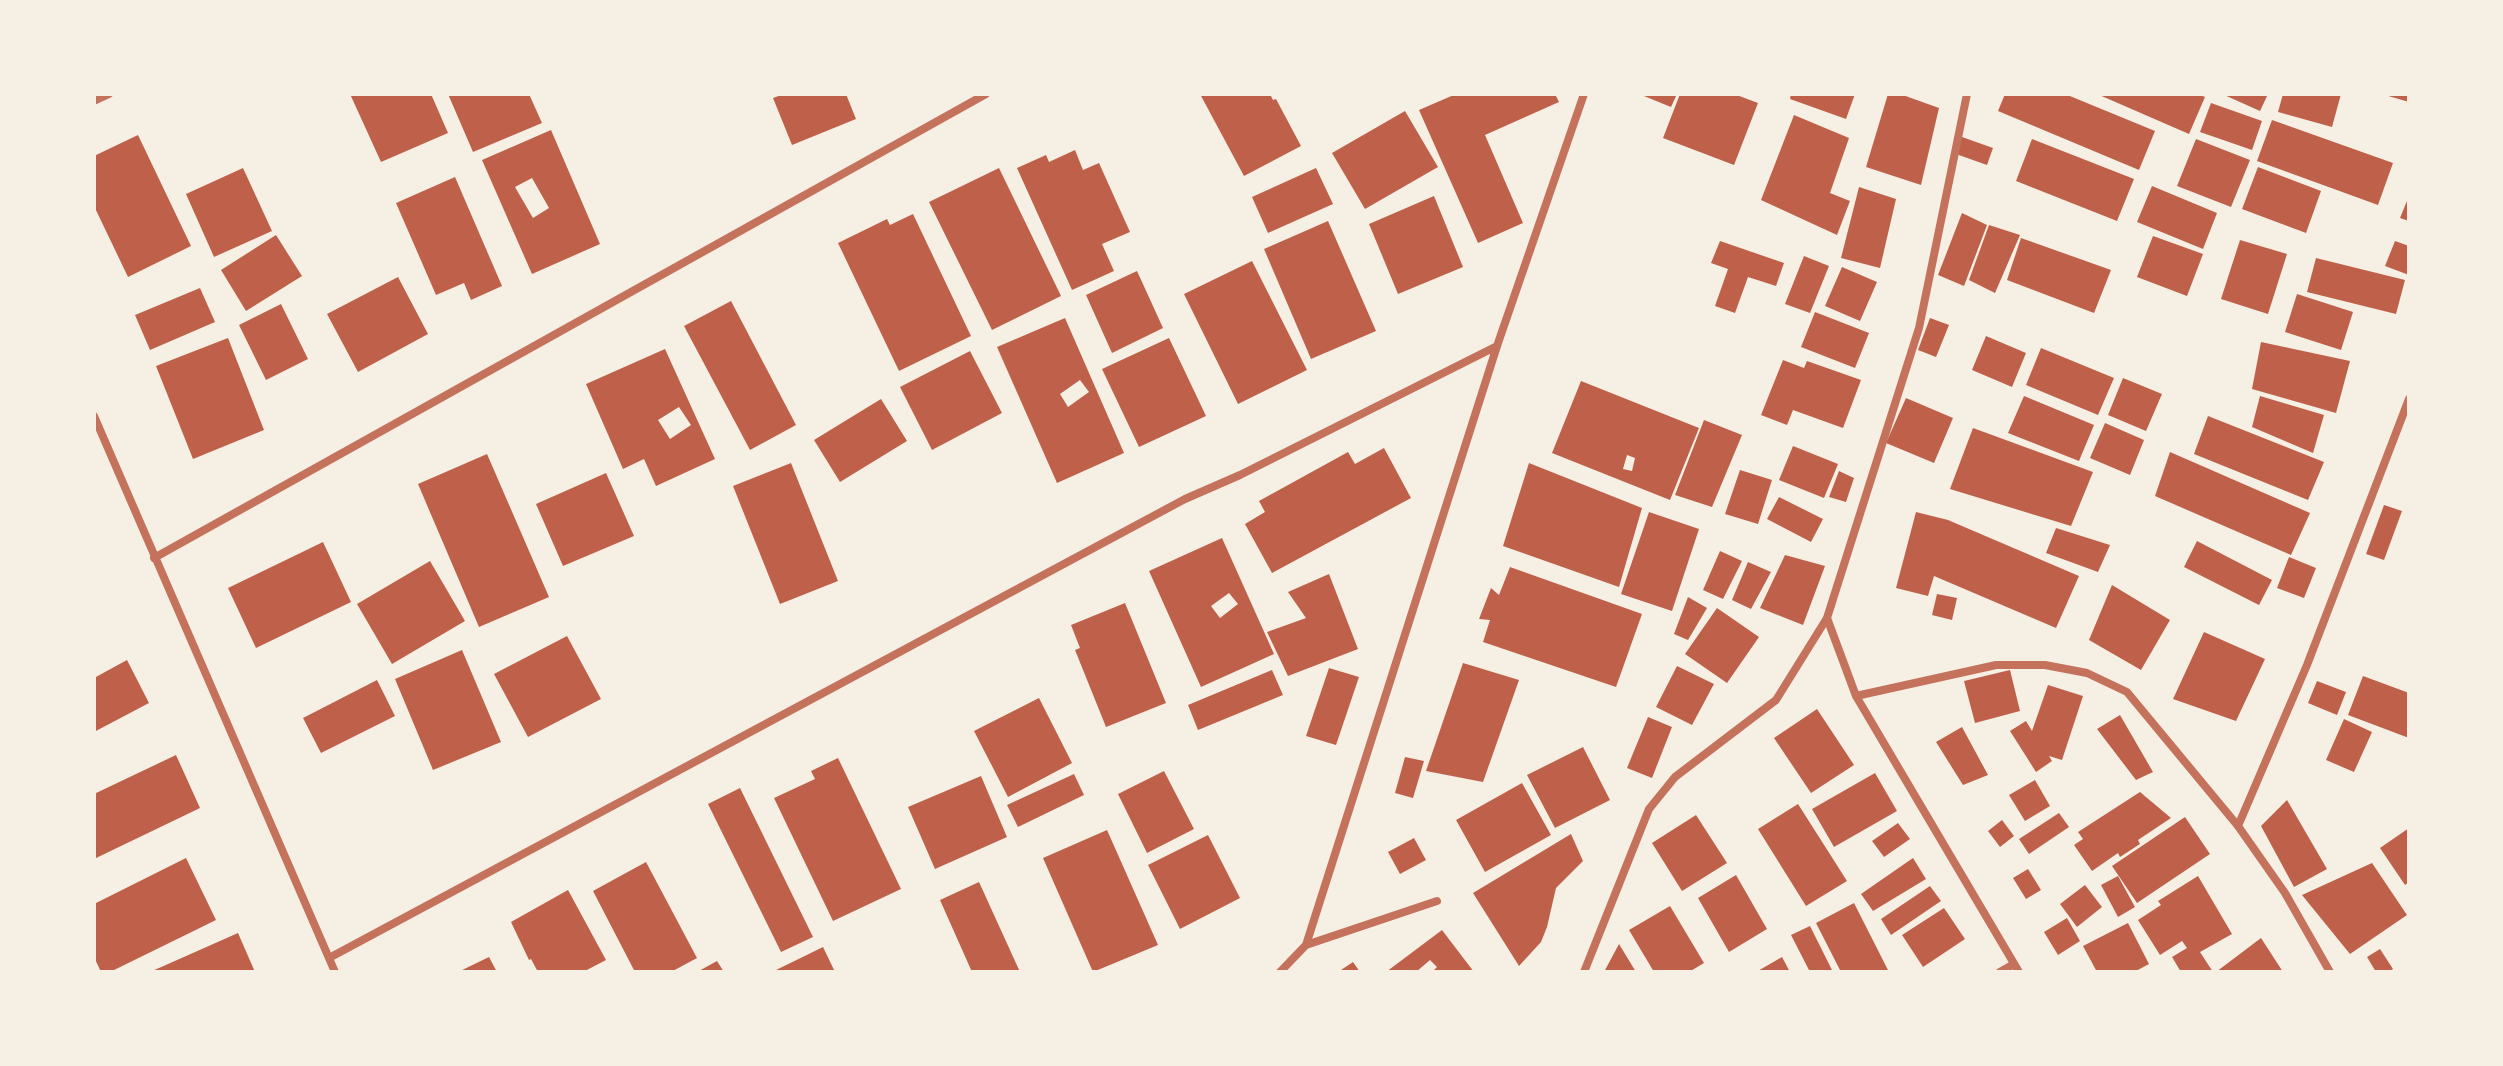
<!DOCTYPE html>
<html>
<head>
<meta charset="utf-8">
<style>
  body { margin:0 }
  #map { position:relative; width:2503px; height:1066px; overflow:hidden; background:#f6efe4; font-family:"Asap Condensed",sans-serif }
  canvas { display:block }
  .frame { position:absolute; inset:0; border:96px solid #f6efe4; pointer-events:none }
</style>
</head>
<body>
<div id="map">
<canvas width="2503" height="1066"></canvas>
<div class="frame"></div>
</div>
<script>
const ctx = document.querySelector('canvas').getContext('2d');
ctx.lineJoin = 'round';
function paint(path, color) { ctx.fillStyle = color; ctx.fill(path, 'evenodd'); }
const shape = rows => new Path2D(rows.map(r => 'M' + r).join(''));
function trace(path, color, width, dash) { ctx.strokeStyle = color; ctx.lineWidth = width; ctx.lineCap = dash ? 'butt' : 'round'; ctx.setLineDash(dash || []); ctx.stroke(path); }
paint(shape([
  [350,94,431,94,448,133,381,162],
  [448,94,529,94,542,123,473,152],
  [784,94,846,94,856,119,792,145,773,98],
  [1200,94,1270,94,1273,100,1276,99,1301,146,1244,176],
  [1456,94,1555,94,1559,102,1485,135,1523,223,1478,243,1419,110],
  [1639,94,1677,94,1671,107],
  [1680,94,1734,94,1758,103,1734,165,1663,138],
  [1791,94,1855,94,1846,119,1790,99],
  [1888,94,1900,94,1939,108,1921,185,1866,167],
  [2005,94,2065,94,2155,131,2139,170,1998,111],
  [2097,94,2198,94,2205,97,2189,134],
  [2222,94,2268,94,2260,111],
  [2283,94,2341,94,2332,127,2278,112],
  [2409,94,2409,102,2385,95,2385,94],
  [2211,103,2262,121,2252,150,2200,132],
  [1405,111,1438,167,1365,209,1332,153],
  [1794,115,1849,138,1830,193,1850,201,1837,235,1761,200],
  [2272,120,2393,163,2378,205,2257,161],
  [551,130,600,244,532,274,482,160],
  [532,178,549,208,533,218,515,187],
  [138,135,191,246,128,277,94,206,94,156],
  [1962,137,1993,148,1987,165,1956,154],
  [2032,139,2134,179,2117,221,2016,181],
  [2196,139,2250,160,2231,207,2177,186],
  [1075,150,1083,170,1099,163,1130,232,1102,244,1114,271,1072,290,1017,168,1046,155,1049,162],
  [2258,167,2321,191,2306,233,2242,209],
  [243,168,272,231,214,257,186,194],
  [999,168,1061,296,992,330,929,202],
  [1316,168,1333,204,1268,233,1252,197],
  [455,177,502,286,471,300,464,283,436,295,396,203],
  [2152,186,2217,213,2203,249,2137,222],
  [1859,187,1896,199,1880,268,1841,258],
  [1434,196,1463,267,1398,294,1369,224],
  [2409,196,2409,221,2400,218],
  [1962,213,1987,225,1964,286,1938,275],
  [913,214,971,336,899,371,838,243,887,219,890,225],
  [1328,221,1376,331,1311,359,1264,249],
  [1989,225,2020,235,1995,293,1969,280],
  [276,235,302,276,246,311,221,270],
  [2153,236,2203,254,2187,296,2137,277],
  [2021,238,2111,270,2094,313,2007,280],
  [2240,240,2287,254,2268,314,2221,299],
  [1720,241,1784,263,1776,286,1748,277,1735,313,1715,306,1728,269,1711,263],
  [2395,241,2409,246,2409,275,2385,266],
  [1804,256,1829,266,1810,313,1785,304],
  [2316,258,2405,280,2396,314,2307,292],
  [1252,261,1307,370,1238,404,1184,294],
  [1842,267,1877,282,1860,321,1825,306],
  [1137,271,1163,328,1112,353,1086,295],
  [398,277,428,334,358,372,327,314],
  [200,288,215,322,150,350,135,315],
  [2297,294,2353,312,2341,350,2285,332],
  [731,301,796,425,750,450,684,326],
  [281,304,308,359,266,380,239,325],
  [1815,312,1869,333,1855,368,1801,347],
  [1065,318,1124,453,1057,483,997,347],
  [1080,380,1089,392,1068,407,1060,394],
  [1930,318,1949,325,1936,357,1918,350],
  [1986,336,2026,353,2012,387,1972,370],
  [228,338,264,430,193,459,156,366],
  [1169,338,1206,416,1139,447,1102,369],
  [2261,342,2350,361,2336,413,2252,389],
  [2041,348,2114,378,2098,415,2026,385],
  [665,349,715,459,656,486,644,459,623,469,586,384],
  [679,407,691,425,670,439,658,420],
  [970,351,1002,413,932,450,900,387],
  [1783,360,1804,368,1807,361,1861,380,1843,428,1793,410,1787,425,1761,415],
  [2123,378,2162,394,2146,431,2108,415],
  [1581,381,1699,428,1670,500,1552,453],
  [1627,455,1635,458,1632,471,1623,469],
  [2024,396,2094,425,2079,461,2008,433],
  [2260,396,2324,415,2313,453,2252,427],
  [1906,398,1953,418,1934,463,1886,443],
  [881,399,907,441,840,482,814,440],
  [2208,416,2324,462,2308,500,2194,454],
  [1704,420,1742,435,1712,507,1675,495],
  [2105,423,2144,440,2130,475,2090,458],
  [1973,428,2093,472,2071,526,1950,489],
  [1793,446,1838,464,1824,498,1779,480],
  [1384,448,1411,498,1272,573,1245,524,1265,512,1259,501,1348,452,1355,464],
  [2170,452,2310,513,2291,555,2155,496],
  [487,454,549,597,479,627,418,484],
  [791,463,838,581,780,604,733,486],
  [1529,463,1642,508,1619,587,1503,546],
  [1740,470,1772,480,1758,524,1725,514],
  [1839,471,1854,478,1846,502,1829,497],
  [606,473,634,536,563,566,536,504],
  [1779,497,1823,519,1811,542,1767,519],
  [2384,505,2402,511,2384,560,2366,554],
  [1649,512,1699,529,1672,611,1621,594],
  [1916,512,1948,520,2079,576,2056,628,1934,576,1928,596,1896,588],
  [2056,528,2110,545,2098,572,2046,553],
  [1222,538,1274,654,1201,687,1149,571],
  [1229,593,1238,604,1220,618,1211,606],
  [2197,541,2272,580,2259,605,2184,567],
  [323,542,351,602,256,648,228,588],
  [1720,551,1742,561,1723,599,1703,590],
  [1785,555,1825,566,1803,625,1760,608],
  [2289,557,2316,568,2304,598,2277,588],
  [430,561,465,621,392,664,357,604],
  [1748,562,1771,572,1751,609,1732,600],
  [1510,567,1642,614,1616,687,1483,642,1490,620,1479,619,1491,588,1499,595],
  [1329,574,1358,649,1288,676,1267,632,1306,618,1288,592],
  [2112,585,2170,620,2141,670,2089,640],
  [1937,594,1957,598,1952,620,1932,615],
  [1688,597,1707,608,1688,640,1674,634],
  [1125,603,1166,703,1106,727,1075,650,1080,648,1071,625],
  [1717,608,1759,637,1727,683,1685,654],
  [2204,632,2265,659,2236,721,2173,699],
  [567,636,601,699,528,737,494,674],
  [462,650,501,742,433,770,395,679],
  [127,660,149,703,94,732,94,678],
  [1463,663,1519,680,1483,782,1426,771],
  [1677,666,1714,684,1692,725,1656,707],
  [1329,668,1359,677,1336,745,1306,736],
  [1272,670,1283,695,1198,730,1188,705],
  [2010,670,2020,711,1975,723,1964,681],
  [2363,676,2409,693,2409,738,2348,715],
  [377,680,395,716,321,753,303,718],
  [2317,681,2346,692,2337,715,2308,703],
  [2048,685,2083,696,2062,760,2049,756,2052,761,2036,772,2010,731,2026,721,2032,731],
  [1039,698,1072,763,1008,797,974,731],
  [1817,709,1854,765,1811,793,1774,738],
  [2120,715,2153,772,2136,780,2097,729],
  [1648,717,1672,727,1652,778,1627,768],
  [2344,719,2372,732,2354,772,2326,760],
  [1962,727,1988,775,1963,785,1936,742],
  [1583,747,1610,800,1555,828,1527,775],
  [176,755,200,808,94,859,94,794],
  [1405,757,1424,761,1413,798,1395,793],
  [838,758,901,889,833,921,774,798,815,779,811,771],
  [1164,771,1194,829,1147,853,1118,794],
  [1875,773,1897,811,1834,847,1812,809],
  [1074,774,1084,795,1018,827,1007,805],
  [981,776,1007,837,935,869,908,807],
  [2035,780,2050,806,2025,821,2009,795],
  [1522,783,1551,835,1485,872,1456,820],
  [740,788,813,937,781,952,708,804],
  [2140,792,2171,818,2138,840,2140,844,2120,857,2118,853,2092,871,2074,845,2083,839,2078,832],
  [2287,800,2327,869,2294,887,2261,826],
  [1798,804,1847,881,1806,906,1758,829],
  [2059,813,2069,827,2029,854,2019,839],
  [1696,815,1727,863,1682,891,1652,843],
  [2185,817,2210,854,2137,903,2112,866],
  [2002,820,2014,836,2000,847,1988,831],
  [1898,823,1910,839,1884,857,1872,841],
  [2409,828,2409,882,2405,885,2380,848],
  [1107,830,1158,945,1093,972,1043,858],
  [1571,834,1583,861,1556,888,1547,927,1541,942,1519,966,1473,893],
  [1208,835,1240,898,1180,929,1148,865],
  [1414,838,1426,860,1400,874,1388,852],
  [186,858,216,920,110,972,101,972,94,957,94,904],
  [1913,858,1926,879,1873,911,1861,894],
  [646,862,697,958,671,972,635,972,593,891],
  [2372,863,2407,915,2350,954,2302,895],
  [2028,869,2041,890,2026,899,2013,878],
  [1736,875,1767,929,1729,952,1698,898],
  [2118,876,2135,907,2118,917,2101,885],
  [2198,876,2232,934,2200,952,2213,972,2181,972,2172,957,2187,948,2182,941,2160,955,2138,920,2161,905,2158,901],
  [979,882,1020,972,972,972,940,900],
  [2085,885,2102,907,2077,927,2060,904],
  [1930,886,1941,901,1891,935,1881,919],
  [568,890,606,960,583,972,538,972,531,959,529,960,511,922],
  [1854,903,1889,972,1841,972,1816,923],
  [1670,906,1704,963,1689,972,1654,972,1629,930],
  [1944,908,1965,939,1923,967,1902,935],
  [2067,918,2080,941,2058,955,2044,932],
  [2128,923,2149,964,2134,972,2097,972,2083,946],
  [1810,926,1833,972,1810,972,1791,935],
  [1442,930,1474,972,1432,972,1437,967,1430,960,1416,972,1386,972],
  [238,933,255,972,150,972],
  [2261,938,2283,972,2216,972],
  [1619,944,1636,972,1604,972],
  [823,947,835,972,772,972],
  [2380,949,2393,969,2388,972,2376,972,2367,957],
  [489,957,497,972,458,972],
  [1782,957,1790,972,1756,972],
  [717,961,724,972,697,972],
  [1353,962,1360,972,1338,972]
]), '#bf614a');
trace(shape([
  [94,101,109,94],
  [94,416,335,972],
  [154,558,986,94],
  [1827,618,1856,696,2019,972],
  [1856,696,1996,665,2045,665,2087,673,2127,692,2238,826,2285,893,2330,972],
  [2238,826,2307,665,2409,399],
  [1306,945,1437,901],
  [329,958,1185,499,1240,475,1497,346],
  [1280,972,1306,945,1497,346,1584,94],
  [1584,972,1649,809,1675,777,1776,700,1827,618,1919,328,1967,94],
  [2000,972,2014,964]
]), '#c5725c', 8);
</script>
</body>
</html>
